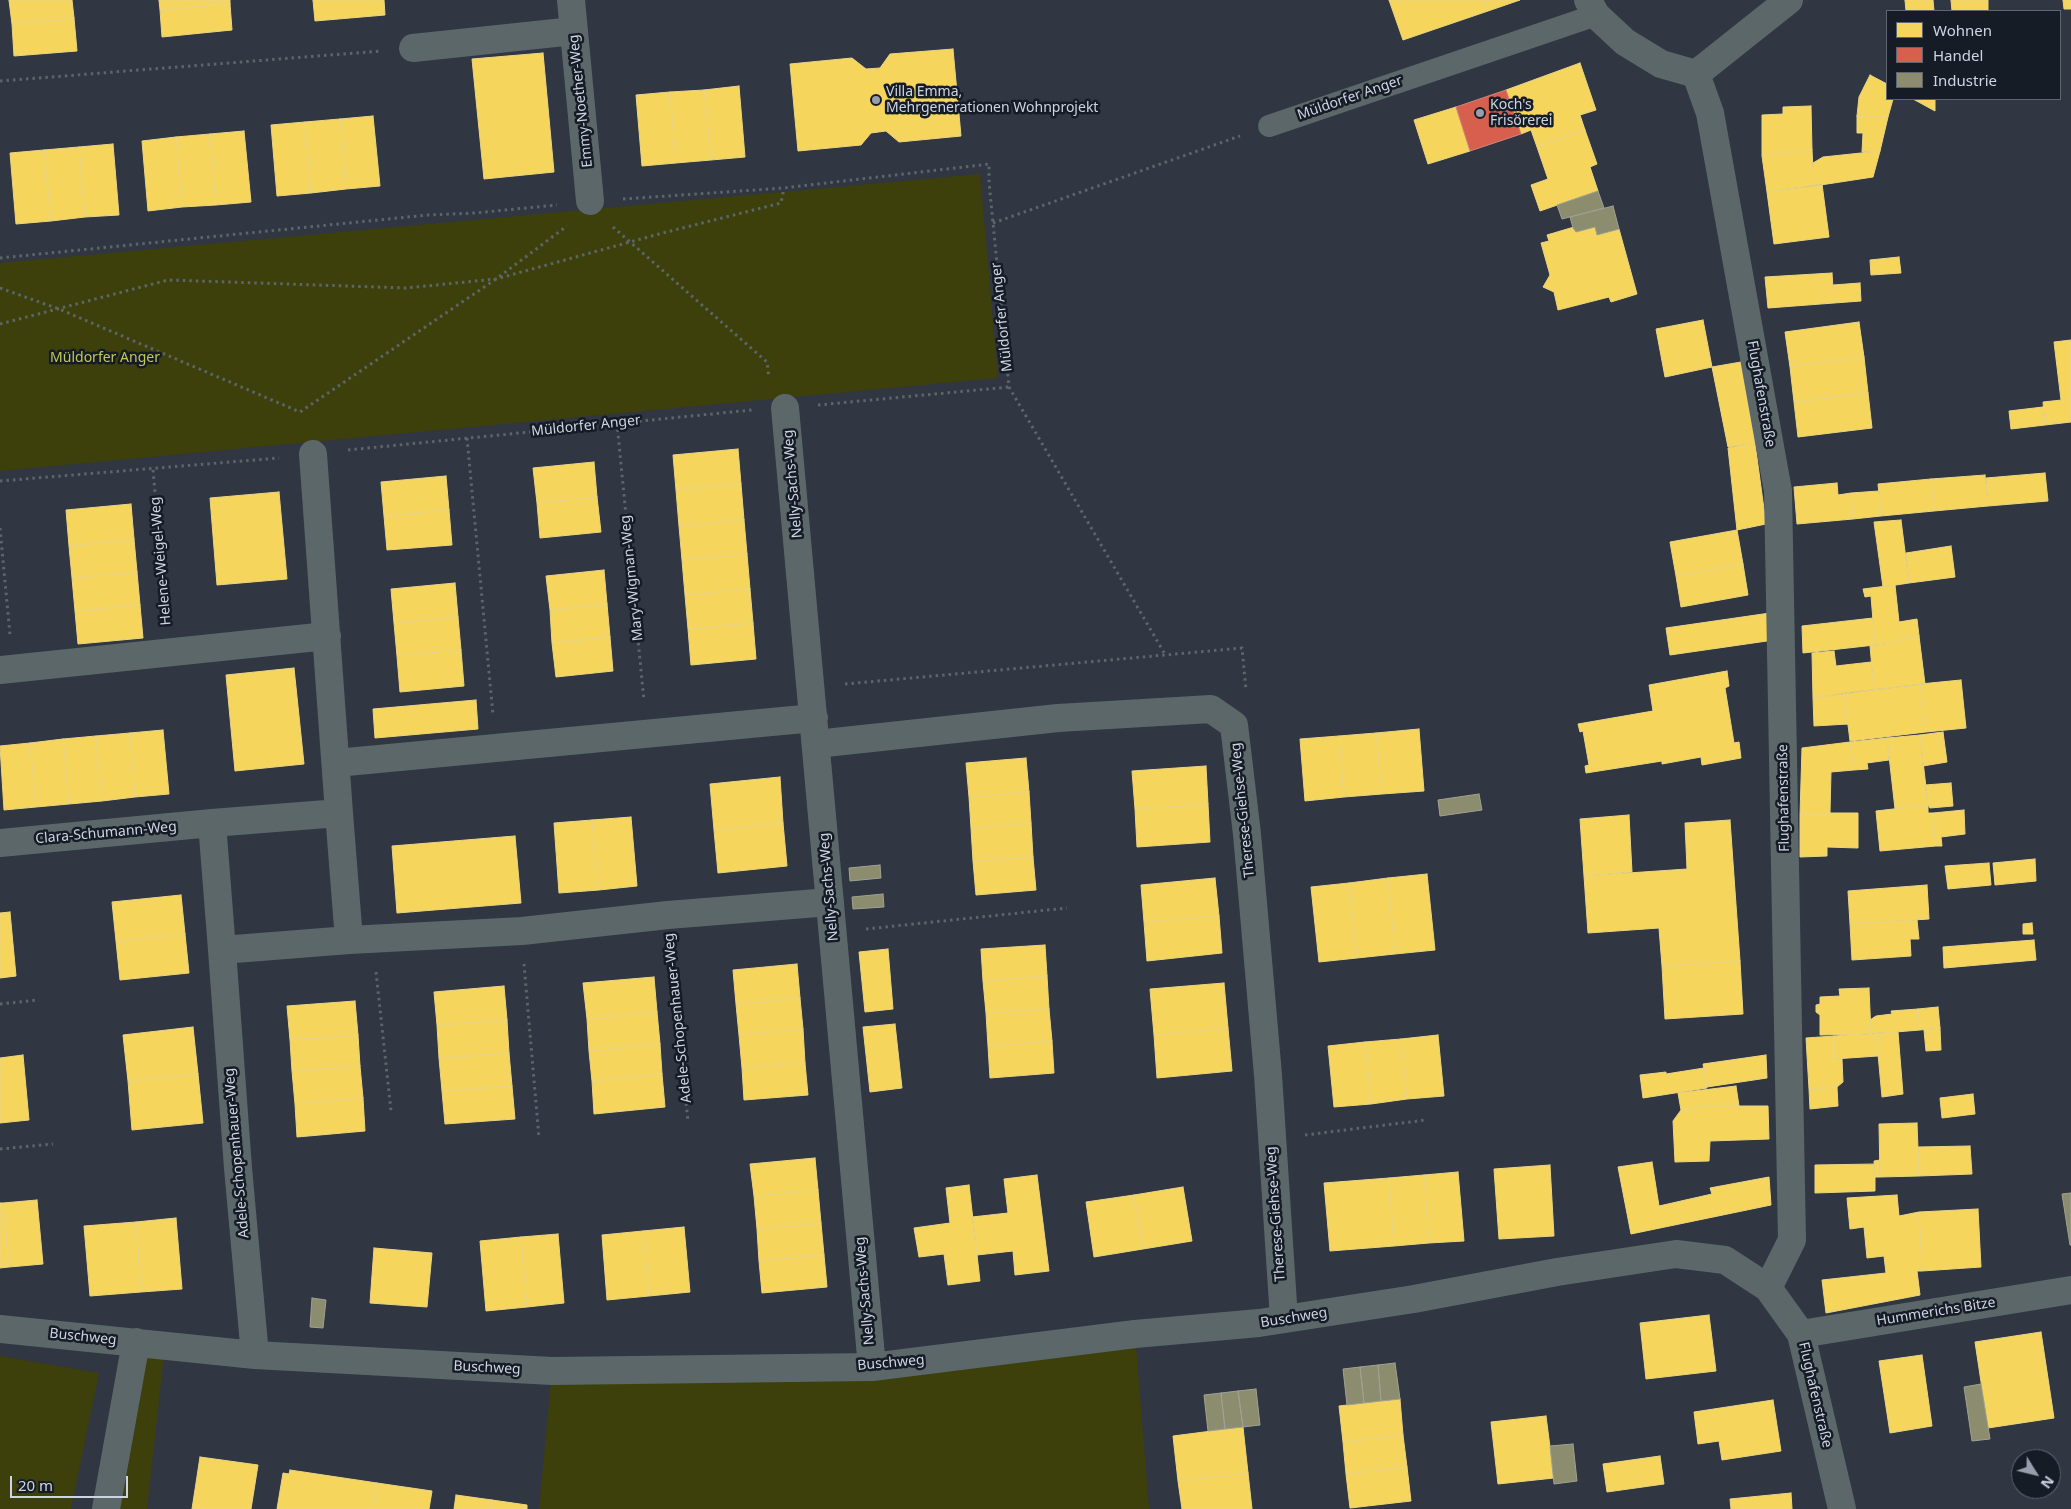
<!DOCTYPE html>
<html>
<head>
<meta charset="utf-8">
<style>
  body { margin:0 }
  #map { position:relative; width:2071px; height:1509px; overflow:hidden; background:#303642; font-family:"Noto Sans",sans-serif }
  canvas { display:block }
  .legend { position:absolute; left:1886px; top:10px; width:175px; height:90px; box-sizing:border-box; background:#161c26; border:1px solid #5f6672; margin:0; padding:6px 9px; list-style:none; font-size:15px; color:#cdd5e3 }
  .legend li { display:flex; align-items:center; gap:10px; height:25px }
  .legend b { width:25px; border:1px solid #5f6672 }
  .north { position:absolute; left:2011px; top:1449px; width:50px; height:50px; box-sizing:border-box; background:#161c26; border:1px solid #5f6672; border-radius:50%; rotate:126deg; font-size:14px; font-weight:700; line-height:20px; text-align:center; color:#cdd5e3 }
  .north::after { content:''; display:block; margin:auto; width:18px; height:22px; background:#969dab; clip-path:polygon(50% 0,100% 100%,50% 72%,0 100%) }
  .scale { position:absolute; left:10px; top:1476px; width:118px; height:22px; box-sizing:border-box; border:2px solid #cdd5e3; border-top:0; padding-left:6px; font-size:15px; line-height:18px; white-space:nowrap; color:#cdd5e3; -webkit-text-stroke:4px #161c26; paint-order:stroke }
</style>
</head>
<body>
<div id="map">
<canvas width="2071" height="1509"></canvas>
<ul class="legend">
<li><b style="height:14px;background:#f6d55c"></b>Wohnen</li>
<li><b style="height:14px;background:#d6604d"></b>Handel</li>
<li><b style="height:14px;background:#8c8c6e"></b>Industrie</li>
</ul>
<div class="north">N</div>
<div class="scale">20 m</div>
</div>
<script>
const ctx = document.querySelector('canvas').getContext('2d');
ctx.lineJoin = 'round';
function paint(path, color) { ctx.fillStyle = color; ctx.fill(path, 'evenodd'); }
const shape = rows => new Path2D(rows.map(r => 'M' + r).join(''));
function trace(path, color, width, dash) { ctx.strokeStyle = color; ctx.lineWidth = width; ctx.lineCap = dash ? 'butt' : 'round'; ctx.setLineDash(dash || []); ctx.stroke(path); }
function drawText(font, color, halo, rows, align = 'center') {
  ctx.font = font + ' "Noto Sans",sans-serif'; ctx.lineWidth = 5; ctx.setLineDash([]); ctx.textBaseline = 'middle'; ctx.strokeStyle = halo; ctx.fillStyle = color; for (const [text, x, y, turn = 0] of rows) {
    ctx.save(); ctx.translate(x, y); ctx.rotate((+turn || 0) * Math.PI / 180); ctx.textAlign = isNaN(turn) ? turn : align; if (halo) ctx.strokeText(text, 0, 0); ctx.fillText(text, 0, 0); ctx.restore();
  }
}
paint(shape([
  [980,174,998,378,0,471,0,263],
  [1135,1334,1149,1509,539,1509,552,1371,872,1367],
  [136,1342,165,1346,147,1509,106,1509],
  [0,1356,99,1373,71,1509,0,1509]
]), '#3e400c');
const homes = shape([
  [9,0,72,0,74,18,12,24,9,0],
  [159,0,230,0,230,4,160,10,159,0],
  [313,0,384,0,385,15,315,21,313,0],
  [1389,0,1484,0,1488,11,1403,40,1389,0],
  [1484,0,1520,0,1488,11,1484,0],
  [1905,0,1933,0,1934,11,1906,11,1905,0],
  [1951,0,1988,0,1988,11,1952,11,1951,0],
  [2063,0,2071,0,2071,9,2064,9,2063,0],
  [230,4,232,30,162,37,160,10,230,4],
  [74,18,77,51,14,56,12,24,74,18],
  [953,49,961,136,899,142,886,131,871,133,861,145,798,151,790,64,852,58,866,69,880,68,890,54,953,49],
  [543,53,554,172,484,179,472,59,543,53],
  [1580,63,1596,110,1580,115,1585,130,1537,147,1531,130,1521,134,1506,90,1580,63],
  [1870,75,1887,84,1887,99,1893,99,1888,117,1857,116,1859,97,1870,75],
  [739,86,745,157,711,160,704,90,739,86],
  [704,90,711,160,676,163,670,92,704,90],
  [670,92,676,163,642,166,636,95,670,92],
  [1913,99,1935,99,1935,111,1913,99],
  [1811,106,1812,150,1762,156,1762,115,1783,114,1783,107,1811,106],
  [1456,107,1470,151,1428,164,1414,120,1456,107],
  [373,116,380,186,346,189,340,119,373,116],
  [1857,116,1888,117,1880,151,1862,152,1863,133,1857,133,1857,116],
  [340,119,346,189,311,193,305,122,340,119],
  [305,122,311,193,277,196,271,125,305,122],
  [1585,130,1597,164,1590,167,1598,191,1540,211,1531,185,1548,179,1537,147,1585,130],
  [244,131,251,202,216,205,210,134,244,131],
  [210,134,216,205,182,207,176,137,210,134],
  [176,137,182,207,148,211,142,141,176,137],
  [113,144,119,215,85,217,79,147,113,144],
  [79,147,85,217,51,221,44,150,79,147],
  [44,150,51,221,16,224,10,153,44,150],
  [1812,150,1814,186,1767,192,1762,156,1812,150],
  [1880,151,1873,177,1814,186,1813,163,1823,157,1880,151],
  [1822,184,1829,237,1774,244,1767,192,1822,184],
  [1574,227,1576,232,1595,227,1597,235,1619,229,1637,294,1611,302,1609,297,1558,310,1554,292,1543,287,1550,275,1541,243,1549,241,1547,235,1574,227],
  [1899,257,1901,273,1871,275,1870,260,1899,257],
  [1832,273,1834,303,1768,308,1765,277,1832,273],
  [1860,283,1861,301,1834,303,1833,285,1860,283],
  [1703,320,1712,367,1665,377,1656,329,1703,320],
  [1859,322,1864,357,1790,367,1785,332,1859,322],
  [2071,340,2071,399,2061,400,2054,342,2071,340],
  [1864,357,1868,393,1794,402,1790,367,1864,357],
  [1741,362,1755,443,1728,447,1712,367,1741,362],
  [1868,393,1872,428,1798,437,1794,402,1868,393],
  [2071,399,2071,422,2045,425,2043,402,2071,399],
  [2043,407,2045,425,2011,429,2009,411,2043,407],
  [1755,443,1766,524,1737,530,1728,448,1755,443],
  [738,449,741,484,676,490,673,455,738,449],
  [594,462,597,497,537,503,533,468,594,462],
  [2045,473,2048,501,1988,506,1986,478,2045,473],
  [1985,475,1988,506,1934,511,1931,479,1985,475],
  [446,476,449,510,384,516,381,482,446,476],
  [1931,479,1934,511,1881,516,1878,484,1931,479],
  [1837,483,1838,495,1851,493,1853,519,1797,524,1794,487,1837,483],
  [741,484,744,520,679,526,676,490,741,484],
  [1879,491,1881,516,1853,519,1851,493,1879,491],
  [279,492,287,579,217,585,210,498,279,492],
  [597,497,601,532,540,538,537,503,597,497],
  [131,504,134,539,69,546,66,510,131,504],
  [449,510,452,545,387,550,384,516,449,510],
  [744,520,747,554,682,560,679,526,744,520],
  [1901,520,1909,583,1883,587,1874,522,1901,520],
  [1737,530,1743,564,1676,576,1670,542,1737,530],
  [134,539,137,572,72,578,69,546,134,539],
  [1951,546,1955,577,1909,583,1906,553,1951,546],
  [747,554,750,589,685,595,682,560,747,554],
  [1743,564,1748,595,1681,607,1676,576,1743,564],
  [604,570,607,604,550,610,546,576,604,570],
  [137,572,140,605,75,611,72,578,137,572],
  [455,583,458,617,394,623,391,589,455,583],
  [1895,585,1899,622,1917,619,1919,636,1901,638,1901,642,1875,645,1871,596,1865,597,1863,589,1895,585],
  [750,589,753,623,688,629,685,595,750,589],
  [607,604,610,637,552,643,550,610,607,604],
  [140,605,143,638,78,644,75,611,140,605],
  [1770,613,1774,640,1670,655,1666,628,1770,613],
  [458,617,461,650,397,656,394,623,458,617],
  [1873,618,1875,645,1803,653,1802,626,1873,618],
  [753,623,756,659,691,665,688,629,753,623],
  [1919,636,1925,684,1874,690,1870,646,1901,642,1901,638,1919,636],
  [610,637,613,671,556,677,552,643,610,637],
  [461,650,464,686,400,692,397,656,461,650],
  [1834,651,1836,666,1871,662,1874,690,1813,698,1812,653,1834,651],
  [294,668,304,764,235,771,226,675,294,668],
  [1727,671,1729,686,1725,688,1734,743,1739,742,1741,758,1702,765,1701,757,1662,764,1662,761,1586,773,1585,766,1589,765,1583,731,1580,732,1578,724,1653,711,1649,685,1727,671],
  [1961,680,1966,728,1926,732,1920,684,1961,680],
  [1920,684,1926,732,1850,741,1844,693,1920,684],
  [1844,693,1848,724,1814,726,1813,698,1844,693],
  [476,700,478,729,375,738,373,709,476,700],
  [1419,729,1424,791,1382,794,1376,733,1419,729],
  [163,730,169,794,135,797,130,733,163,730],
  [1943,732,1947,762,1923,766,1920,735,1943,732],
  [130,733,135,797,102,801,96,736,130,733],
  [1376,733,1382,794,1344,797,1339,736,1376,733],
  [1920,735,1928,805,1895,809,1887,738,1920,735],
  [96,736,102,801,69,804,63,739,96,736],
  [1339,736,1344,797,1305,801,1300,739,1339,736],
  [1887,738,1889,760,1867,763,1868,769,1854,770,1850,742,1887,738],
  [63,739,69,804,36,807,30,743,63,739],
  [1850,742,1854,770,1831,772,1830,813,1827,813,1827,815,1800,815,1802,748,1850,742],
  [30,743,36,807,4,810,0,746,30,743],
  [1026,758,1029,792,969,797,966,763,1026,758],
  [1206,766,1208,804,1135,809,1132,771,1206,766],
  [780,777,783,823,714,830,710,784,780,777],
  [1951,783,1953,806,1930,808,1928,805,1925,785,1951,783],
  [1029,792,1031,823,971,828,969,797,1029,792],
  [1208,804,1210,842,1137,847,1135,809,1208,804],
  [1928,805,1928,813,1933,813,1936,846,1880,851,1876,811,1928,805],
  [1964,810,1965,834,1941,837,1942,846,1936,846,1933,813,1964,810],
  [1827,813,1858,813,1858,848,1827,847,1827,856,1800,857,1800,815,1827,815,1827,813],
  [1629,815,1632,872,1584,876,1580,819,1629,815],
  [631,817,637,886,599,890,592,820,631,817],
  [592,820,599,890,559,893,554,823,592,820],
  [1730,820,1740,961,1662,966,1659,928,1588,933,1584,876,1687,869,1685,823,1730,820],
  [783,823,787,866,718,873,714,830,783,823],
  [1031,823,1033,857,973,861,971,828,1031,823],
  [515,836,521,903,397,913,392,846,515,836],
  [1033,857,1036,890,976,895,973,861,1033,857],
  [2035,859,2036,881,1995,885,1993,863,2035,859],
  [1989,863,1991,885,1948,889,1945,866,1989,863],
  [1427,874,1435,950,1395,954,1388,878,1427,874],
  [1215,878,1219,916,1144,922,1141,885,1215,878],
  [1388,878,1395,954,1357,958,1349,883,1388,878],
  [1349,883,1357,958,1319,962,1311,887,1349,883],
  [1927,885,1929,919,1850,924,1848,891,1927,885],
  [181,895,185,934,116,941,112,902,181,895],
  [10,912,16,976,0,978,0,913,10,912],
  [1219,916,1222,953,1147,961,1144,922,1219,916],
  [1917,920,1919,939,1910,939,1911,956,1852,960,1850,924,1917,920],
  [2032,923,2033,934,2023,934,2023,924,2032,923],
  [185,934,189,973,120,980,116,941,185,934],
  [2034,940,2036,960,1944,968,1943,947,2034,940],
  [1045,945,1047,976,983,981,981,949,1045,945],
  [888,949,893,1009,865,1012,859,952,888,949],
  [1740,961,1743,1014,1665,1019,1662,966,1740,961],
  [797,964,800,998,736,1004,733,970,797,964],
  [1047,976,1049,1009,986,1013,983,981,1047,976],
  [654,977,657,1012,587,1019,583,983,654,977],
  [1224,983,1228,1028,1154,1035,1150,989,1224,983],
  [504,986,507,1020,437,1025,434,992,504,986],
  [1869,988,1871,1034,1820,1035,1820,1015,1816,1012,1816,1005,1820,1004,1820,997,1840,996,1839,989,1869,988],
  [800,998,803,1029,739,1035,736,1004,800,998],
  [355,1001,358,1035,290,1040,287,1006,355,1001],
  [1938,1007,1940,1028,1920,1030,1918,1009,1938,1007],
  [1049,1009,1052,1041,988,1046,986,1013,1049,1009],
  [1918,1009,1920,1030,1871,1034,1870,1020,1876,1016,1892,1014,1891,1011,1918,1009],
  [657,1012,660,1044,589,1051,587,1019,657,1012],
  [507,1020,509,1053,439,1058,437,1025,507,1020],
  [895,1024,902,1088,870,1092,863,1027,895,1024],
  [193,1027,198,1074,128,1081,123,1035,193,1027],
  [1228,1028,1232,1071,1157,1078,1154,1035,1228,1028],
  [1940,1028,1941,1050,1926,1051,1924,1030,1940,1028],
  [803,1029,805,1063,742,1068,739,1035,803,1029],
  [1898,1032,1903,1094,1882,1097,1876,1033,1898,1032],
  [1876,1033,1878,1056,1834,1059,1834,1036,1876,1033],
  [358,1035,360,1066,292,1071,290,1040,358,1035],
  [1438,1035,1444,1096,1407,1099,1401,1039,1438,1035],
  [1834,1036,1834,1059,1842,1059,1843,1082,1837,1087,1809,1089,1806,1038,1834,1036],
  [1401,1039,1407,1099,1371,1104,1365,1042,1401,1039],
  [1052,1041,1054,1073,990,1078,988,1046,1052,1041],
  [1365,1042,1371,1104,1334,1107,1328,1046,1365,1042],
  [660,1044,662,1074,592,1081,589,1051,660,1044],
  [509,1053,512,1086,442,1091,439,1058,509,1053],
  [23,1055,29,1120,0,1123,0,1058,23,1055],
  [1766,1055,1767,1078,1707,1087,1703,1064,1766,1055],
  [805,1063,808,1095,744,1100,742,1068,805,1063],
  [360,1066,363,1098,295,1104,292,1071,360,1066],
  [1704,1068,1707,1088,1643,1098,1640,1075,1666,1072,1666,1074,1704,1068],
  [198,1074,203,1123,132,1130,128,1081,198,1074],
  [662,1074,665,1107,594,1114,592,1081,662,1074],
  [512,1086,515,1119,445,1124,442,1091,512,1086],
  [1736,1086,1739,1106,1705,1106,1681,1110,1678,1093,1736,1086],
  [1837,1087,1838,1106,1810,1109,1809,1089,1837,1087],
  [1973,1094,1975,1114,1942,1118,1940,1098,1973,1094],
  [363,1098,365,1131,297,1137,295,1104,363,1098],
  [1705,1106,1768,1106,1769,1139,1710,1141,1709,1161,1675,1162,1673,1121,1681,1110,1705,1106],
  [1917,1123,1919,1176,1880,1177,1879,1124,1917,1123],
  [1970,1146,1972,1174,1919,1176,1918,1147,1970,1146],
  [815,1158,818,1190,754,1196,750,1164,815,1158],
  [1880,1160,1880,1177,1875,1177,1874,1161,1880,1160],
  [1652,1162,1659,1206,1712,1194,1710,1188,1769,1177,1771,1205,1631,1234,1618,1167,1652,1162],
  [1875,1164,1875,1191,1815,1193,1815,1165,1875,1164],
  [1550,1165,1554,1236,1499,1239,1494,1169,1550,1165],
  [1458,1172,1464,1241,1429,1243,1424,1175,1458,1172],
  [1037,1175,1049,1271,1015,1275,1013,1251,977,1255,972,1217,1008,1213,1004,1179,1037,1175],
  [1424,1175,1429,1243,1394,1246,1389,1178,1424,1175],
  [1389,1178,1394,1246,1330,1251,1324,1183,1389,1178],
  [969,1185,980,1281,948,1285,944,1254,919,1257,914,1228,950,1223,946,1188,969,1185],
  [1183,1187,1192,1241,1143,1249,1134,1195,1183,1187],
  [818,1190,821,1223,757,1229,754,1196,818,1190],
  [1134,1195,1143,1249,1094,1257,1086,1202,1134,1195],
  [1897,1195,1899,1216,1919,1212,1922,1271,1917,1271,1920,1295,1826,1313,1822,1280,1886,1273,1884,1256,1867,1258,1864,1227,1850,1229,1847,1198,1897,1195],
  [37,1200,43,1264,9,1267,3,1203,37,1200],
  [0,1203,3,1203,9,1267,0,1268,0,1203],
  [1978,1209,1981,1267,1922,1271,1919,1212,1978,1209],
  [176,1218,182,1289,141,1292,136,1222,176,1218],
  [136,1222,141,1292,90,1296,84,1226,136,1222],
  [821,1223,824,1255,759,1261,757,1229,821,1223],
  [684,1227,690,1292,649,1296,643,1231,684,1227],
  [643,1231,649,1296,607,1300,602,1235,643,1231],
  [558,1234,564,1303,527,1307,521,1237,558,1234],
  [521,1237,527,1307,486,1311,480,1241,521,1237],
  [374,1248,432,1253,427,1307,370,1303,374,1248],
  [824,1255,827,1287,762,1293,759,1261,824,1255],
  [1709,1315,1716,1371,1646,1379,1640,1323,1709,1315],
  [2041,1332,2054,1418,1988,1428,1975,1342,2041,1332],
  [1922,1355,1932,1426,1890,1433,1879,1361,1922,1355],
  [1400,1399,1403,1435,1343,1442,1339,1406,1400,1399],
  [1773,1400,1781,1451,1722,1460,1719,1441,1698,1444,1694,1412,1773,1400],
  [1546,1416,1554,1478,1498,1484,1491,1422,1546,1416],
  [1243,1427,1248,1473,1178,1481,1173,1436,1243,1427],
  [1403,1435,1407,1467,1346,1474,1343,1442,1403,1435],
  [1660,1456,1664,1484,1607,1492,1603,1464,1660,1456],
  [200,1457,258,1465,251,1509,192,1509,200,1457],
  [1407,1467,1411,1501,1350,1508,1346,1474,1407,1467],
  [290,1470,377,1483,373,1509,277,1509,283,1473,289,1474,290,1470],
  [1248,1473,1252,1509,1182,1509,1178,1481,1248,1473],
  [377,1483,432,1491,429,1509,373,1509,377,1483],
  [1791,1493,1792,1509,1731,1509,1730,1499,1791,1493],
  [456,1495,492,1500,490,1509,454,1509,456,1495],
  [492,1500,527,1505,527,1509,490,1509,492,1500]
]);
paint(homes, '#f6d55c');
trace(homes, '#ead584', 1);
const shops = shape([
  [1506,90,1521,134,1470,151,1456,107,1506,90]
]);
paint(shops, '#d6604d');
trace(shops, '#d3837a', 1);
const industry = shape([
  [1598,191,1604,208,1562,219,1557,205,1598,191],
  [1613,206,1619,229,1597,235,1595,227,1576,232,1573,228,1570,217,1613,206],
  [1479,794,1482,810,1440,816,1438,800,1479,794],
  [880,865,881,878,850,881,849,868,880,865],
  [883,894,884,907,853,909,852,897,883,894],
  [2071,1193,2071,1245,2070,1245,2062,1194,2071,1193],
  [312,1298,326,1300,323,1328,310,1327,312,1298],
  [1395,1363,1400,1399,1381,1401,1378,1365,1395,1363],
  [1378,1365,1381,1401,1364,1403,1360,1367,1378,1365],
  [1360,1367,1364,1403,1347,1405,1343,1369,1360,1367],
  [1981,1384,1990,1439,1972,1441,1964,1387,1981,1384],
  [1256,1389,1260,1425,1243,1427,1238,1391,1256,1389],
  [1238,1391,1243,1427,1225,1429,1221,1393,1238,1391],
  [1221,1393,1225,1429,1208,1431,1204,1395,1221,1393],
  [1573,1444,1577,1481,1554,1484,1550,1446,1573,1444]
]);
paint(industry, '#8c8c6e');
trace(industry, '#a0a291', 1);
trace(shape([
  [0,81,381,51],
  [623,199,784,188,989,164,989,182,1009,387,1166,656],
  [993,223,1240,136],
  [613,227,767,362,769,378],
  [0,258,428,215,475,213,557,205],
  [0,288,59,309,300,412,496,279,567,226],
  [0,324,168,280,406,288,496,279,659,234,781,203,784,188],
  [818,405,1009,387],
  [617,423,644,701],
  [467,438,493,715],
  [348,450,752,410],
  [153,470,166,618],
  [0,481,279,458],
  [0,528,10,635],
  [845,684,1242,648,1246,690],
  [866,929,1067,908],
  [671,948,688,1122],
  [524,964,539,1138],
  [376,972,391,1111],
  [0,1004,38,1000],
  [1305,1135,1426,1120],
  [0,1149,53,1144]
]), '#5c6669', 3, [2.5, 4]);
trace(shape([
  [1269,126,1596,15]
]), '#5c676a', 22);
trace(shape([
  [571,0,590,201],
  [1588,0,1596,15,1625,42,1661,64,1696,74],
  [413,48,574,31],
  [1696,74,1710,113,1778,491,1792,1240,1768,1288,1801,1334,1842,1509],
  [1696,74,1789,0],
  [785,408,872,1367],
  [313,454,339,813],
  [0,670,327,636],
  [816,744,1058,718,1211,709,1234,725,1247,834,1268,1075,1284,1319],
  [336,763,814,718],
  [0,843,212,823],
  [349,940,339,813,212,823,222,950,349,940,522,931,668,915,830,902],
  [222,950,238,1168,255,1355],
  [0,1329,255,1355,552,1371,872,1367,1135,1334,1259,1323,1414,1299,1557,1272,1676,1254,1725,1260,1768,1288],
  [1801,1334,2071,1290],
  [106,1509,136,1342]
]), '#5c676a', 28);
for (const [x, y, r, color] of [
  [876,100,5,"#969dab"],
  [1480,113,5,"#969dab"]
]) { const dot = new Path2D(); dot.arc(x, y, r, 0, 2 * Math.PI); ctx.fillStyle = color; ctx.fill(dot); trace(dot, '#161c26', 2); }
drawText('14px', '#cdd5e3', '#161c26', [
  ["Villa Emma,",886,92],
  ["Mehrgenerationen Wohnprojekt",886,108],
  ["Koch's",1490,105],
  ["Frisörerei",1490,121]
], 'left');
drawText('14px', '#cdd5e3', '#161c26', [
  ["Müldorfer Anger",1350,98,-19],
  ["Emmy-Noether-Weg",581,101,-96],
  ["Müldorfer Anger",1002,317,-96],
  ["Flughafenstraße",1761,394,80],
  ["Müldorfer Anger",586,426,-6],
  ["Nelly-Sachs-Weg",793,484,-95],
  ["Helene-Weigel-Weg",161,561,-95],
  ["Mary-Wigman-Weg",632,578,-96],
  ["Flughafenstraße",1784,798,-91],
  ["Therese-Giehse-Weg",1243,810,-96],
  ["Clara-Schumann-Weg",106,833,-5],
  ["Nelly-Sachs-Weg",829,887,-95],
  ["Adele-Schopenhauer-Weg",678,1018,-96],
  ["Adele-Schopenhauer-Weg",237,1153,-95],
  ["Therese-Giehse-Weg",1276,1214,-94],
  ["Nelly-Sachs-Weg",865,1291,-95],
  ["Hummerichs Bitze",1936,1312,-9],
  ["Buschweg",1294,1318,-9],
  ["Buschweg",83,1337,6],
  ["Buschweg",891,1363,-5],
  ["Buschweg",487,1368,3],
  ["Flughafenstraße",1815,1395,77]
]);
drawText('14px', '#c1c854', '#161c26', [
  ["Müldorfer Anger",105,358]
]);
</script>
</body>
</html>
